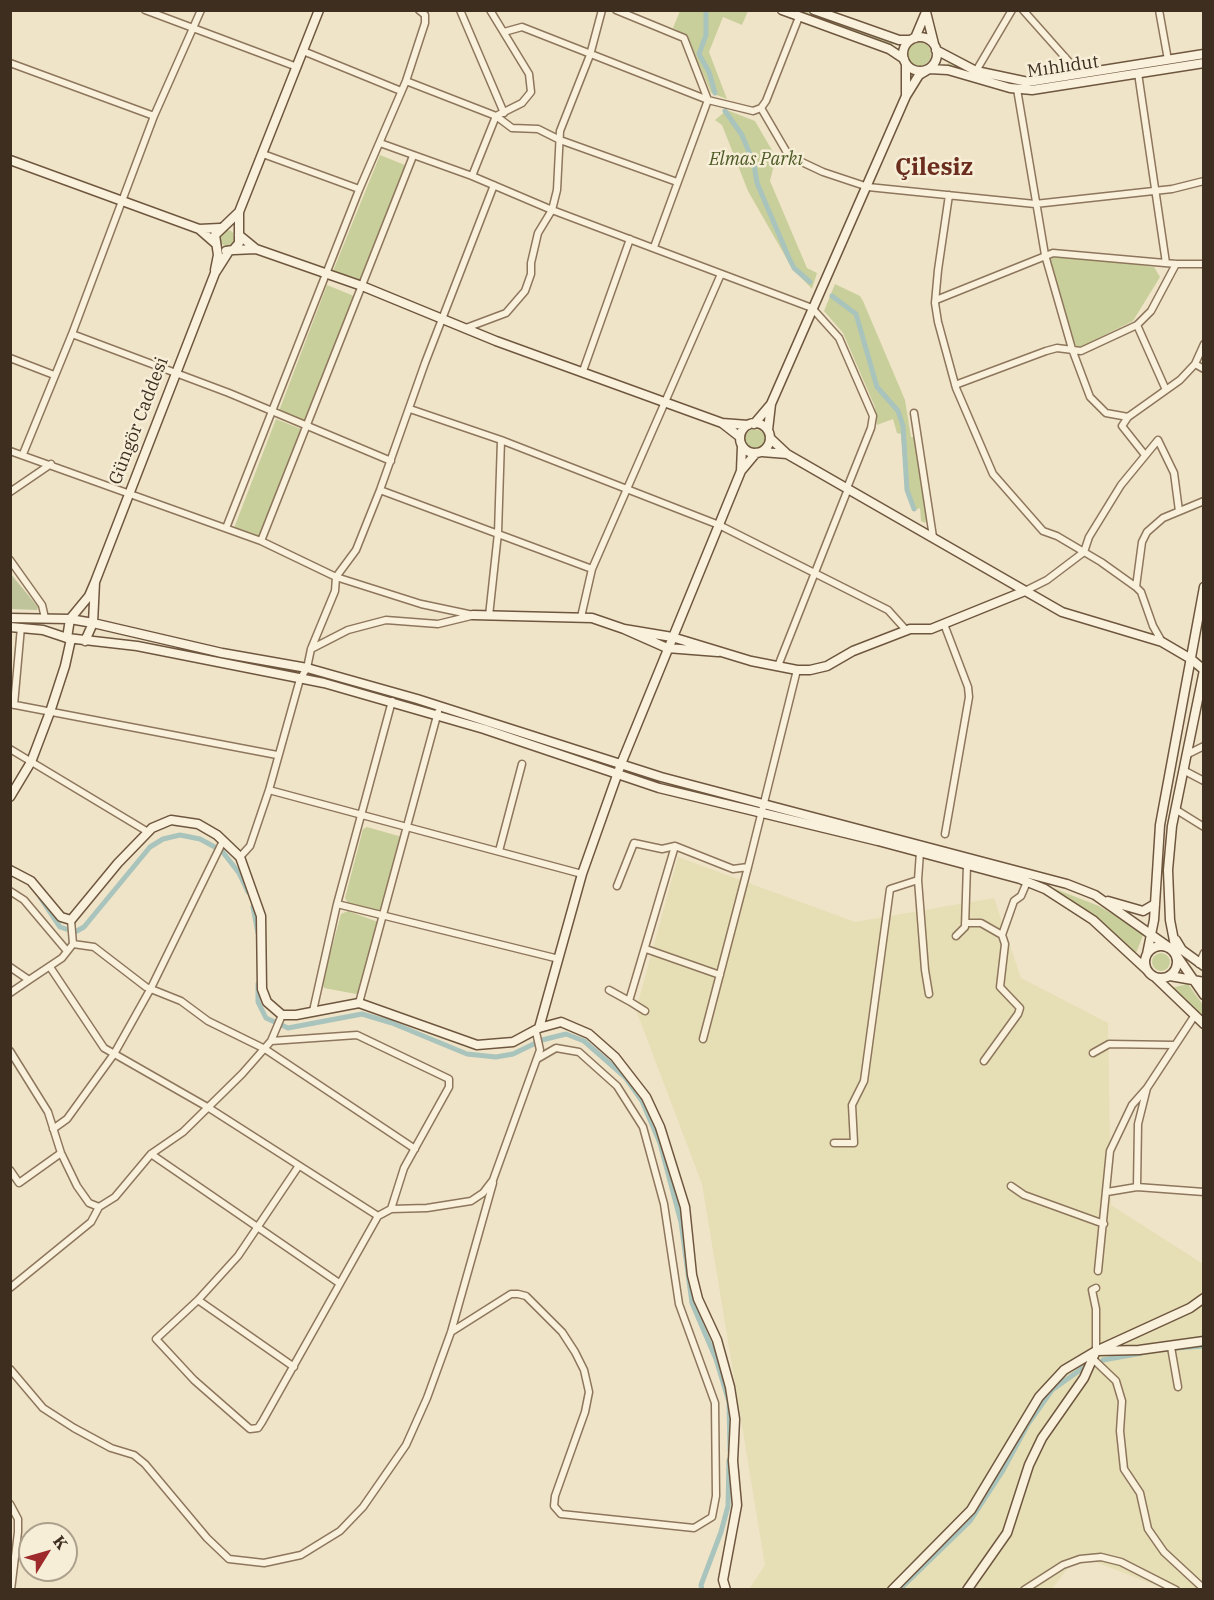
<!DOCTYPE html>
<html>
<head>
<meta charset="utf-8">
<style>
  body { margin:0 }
  #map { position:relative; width:1214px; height:1600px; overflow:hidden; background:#f0e4c8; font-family:"IBM Plex Serif",serif }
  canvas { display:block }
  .frame { position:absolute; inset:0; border:12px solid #3d2e20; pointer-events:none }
  .north { position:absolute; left:18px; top:1522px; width:60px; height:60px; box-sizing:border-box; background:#f7eed8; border:2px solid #ada18e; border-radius:50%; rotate:53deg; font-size:16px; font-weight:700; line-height:24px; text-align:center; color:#3d2e20 }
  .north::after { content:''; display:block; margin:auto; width:21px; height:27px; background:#9e2a2b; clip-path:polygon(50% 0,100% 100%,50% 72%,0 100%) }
</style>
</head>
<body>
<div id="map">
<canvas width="1214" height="1600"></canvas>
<div class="frame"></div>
<div class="north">K</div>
</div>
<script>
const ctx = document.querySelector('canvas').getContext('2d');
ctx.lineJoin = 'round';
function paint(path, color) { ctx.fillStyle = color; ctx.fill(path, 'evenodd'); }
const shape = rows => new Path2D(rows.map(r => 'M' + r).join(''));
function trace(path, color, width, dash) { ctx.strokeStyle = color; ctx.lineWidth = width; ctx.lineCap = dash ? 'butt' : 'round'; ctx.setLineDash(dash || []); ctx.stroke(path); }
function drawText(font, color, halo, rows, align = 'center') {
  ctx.font = font + ' "IBM Plex Serif",serif'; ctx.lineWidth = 5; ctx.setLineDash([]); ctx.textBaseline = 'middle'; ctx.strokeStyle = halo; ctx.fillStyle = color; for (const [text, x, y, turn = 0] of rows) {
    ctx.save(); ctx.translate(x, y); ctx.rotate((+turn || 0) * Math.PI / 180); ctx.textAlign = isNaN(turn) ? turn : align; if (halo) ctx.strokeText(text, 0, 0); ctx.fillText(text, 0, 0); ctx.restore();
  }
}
paint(shape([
  [678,857,855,922,994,898,1021,978,1108,1023,1111,1205,1203,1264,1203,1589,1165,1589,1078,1555,1052,1589,749,1589,765,1565,702,1184,636,1010]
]), '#e6deb5');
paint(shape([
  [680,11,748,11,742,25,723,17,709,52,727,99,711,93,689,41,685,35,673,28],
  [795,11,804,11,893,42,892,46],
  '907 54a12 12 0 1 1 24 0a12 12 0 1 1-24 0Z',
  [1204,57,1203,60,1035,87,1011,86,947,66,948,63,1004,82,1024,84],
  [727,110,755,121,776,157,770,181,807,268,817,273,812,289,792,268,748,191,722,125,715,120],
  [380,155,405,165,360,281,333,271],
  '219 238a8 8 0 1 1 16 0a8 8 0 1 1-16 0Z',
  [1071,256,1154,267,1160,277,1133,321,1082,346,1076,347,1049,259,1052,257],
  [835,284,860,296,863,301,905,400,911,437,916,437,928,518,925,523,921,521,920,508,913,511,906,491,901,434,897,433,893,419,877,425,875,407,843,333,824,311],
  [327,285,354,296,305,421,279,411],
  [276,419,301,429,259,537,234,528],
  '745 439a10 10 0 1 1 20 0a10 10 0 1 1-20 0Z',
  [367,827,402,837,379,913,348,903,345,898,363,829],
  [1035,881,1099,906,1144,933,1136,953,1095,915],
  [348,911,378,922,359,993,356,994,324,988,322,984,341,914],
  '1152 962a9 9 0 1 1 18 0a9 9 0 1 1-18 0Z',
  [1188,984,1203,1005,1203,1022,1171,988]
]), '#c9cf9b');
paint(shape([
  [10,573,38,607,37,610,11,609]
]), '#bfc49a');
trace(shape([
  [706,10,706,35,699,54,709,72,715,93],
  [725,111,742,135,754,164,757,183,789,258,794,268,810,282],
  [832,296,856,314,877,387,898,411,903,426,907,490,914,509],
  [40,897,60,927,75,932,84,927,150,847,163,839,180,835,200,839,222,851,239,873,248,892],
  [253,907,258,933],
  [258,984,258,1002,266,1018,288,1028,362,1014,392,1023,467,1054,496,1057,513,1054,542,1040,566,1034,584,1041,625,1077,642,1101,660,1143,681,1222,692,1303,716,1359,729,1402,730,1451],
  [1176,1348,1204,1346],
  [1103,1360,1142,1353],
  [702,1590,701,1585,721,1532,728,1506,729,1460],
  [899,1590,970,1521,1002,1472,1028,1424,1052,1390,1087,1365]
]), '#a9c4bc', 5);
const street = shape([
  [145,10,297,67],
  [460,10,504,113],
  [616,10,684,38,708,100,654,247],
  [1023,10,1079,73],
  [1159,10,1168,60],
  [504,32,522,27,708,100,753,111,761,108,766,101,799,17],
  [303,51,401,91],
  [10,63,154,116],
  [976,71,1012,10],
  [1138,73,1166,263],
  [1063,75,1065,57],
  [406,81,496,116,512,128,538,129,560,140,677,182],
  [1017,89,1045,255,1072,349,1090,397,1106,413,1128,417],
  [761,108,789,156,823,172,868,187,1035,204,1172,189,1204,181],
  [380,143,472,176,552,210,812,308,839,338,873,416,871,428,847,488],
  [263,154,359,189],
  [472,176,496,116,522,103,531,92,529,74,490,10],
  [949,195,938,270,935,303,938,322,956,388,993,474,1043,531,1057,536,1101,562,1136,587,1141,592,1153,626,1162,642],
  [936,300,1053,253,1176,264,1204,264],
  [466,328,506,313,525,291,531,274,531,263,538,233,552,210,557,190,560,131,590,55,602,10],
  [72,334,229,393,391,461],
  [10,358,54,375],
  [1195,364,1204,369],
  [583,371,630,239],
  [955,385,1046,351,1057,348,1081,351,1137,325],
  [1166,390,1137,325,1151,311,1176,264],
  [410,409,501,440,719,525,888,610,906,630],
  [914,413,933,537],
  [10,451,261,541,336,577,421,604,473,615],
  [23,454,72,334,154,116,201,10],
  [1145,455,1122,426,1128,417,1180,380,1195,364,1204,344],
  [380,490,592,569],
  [10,492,51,464],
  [226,528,359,190,406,81,425,23,425,15,419,10],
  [261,541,413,156],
  [10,560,42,605,45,618],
  [1136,587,1142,542,1147,532,1163,518,1204,501],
  [1025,591,1047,580,1084,552,1089,537,1121,485,1158,440,1174,473,1179,511],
  [489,616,498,533,501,440],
  [581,617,592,569,721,274],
  [944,624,968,687,969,697,945,834],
  [311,649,348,630,386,620,438,624,471,616],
  [778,666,848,489],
  [10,704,277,755],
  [14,705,21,627],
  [10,749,148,832],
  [1186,755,1204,746],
  [1183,770,1204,781],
  [269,790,582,874],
  [1175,809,1204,827],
  [499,851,522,764],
  [920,852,918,880,925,970,929,994],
  [240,857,250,846,269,790,300,679,307,668,311,649,335,591,336,577,356,550,380,490,425,363,494,185],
  [617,886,634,843,662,849,675,846],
  [10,891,24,900,67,951],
  [337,904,559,959],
  [965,923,981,923,1002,935,1014,901,1021,896,1027,882],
  [956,936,965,927,967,865],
  [73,944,94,947,146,987,181,1001,208,1021,265,1049,415,1149],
  [646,949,720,975],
  [1199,964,1204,953],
  [10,967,29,980,62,958,73,944,71,920],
  [50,967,104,1048,209,1108,378,1216],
  [609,990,629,1001],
  [10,993,29,980],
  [359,1003,438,712],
  [313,1011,337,904,392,701],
  [645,1011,629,1001,675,846,733,869,748,867,797,670],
  [703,1039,748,867],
  [271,1041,357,1035,449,1079,449,1087,404,1168,391,1209],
  [10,1051,48,1112,61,1153,77,1186,89,1203,99,1207,115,1197,151,1154,183,1132,242,1074,271,1041,282,1015],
  [1093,1053,1109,1044,1174,1045],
  [984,1061,1018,1014,1020,1008,1000,987,1005,944,1002,935],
  [53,1129,67,1119,114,1054,151,988,223,841],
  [834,1143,854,1143,852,1105,864,1081,890,889,918,880],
  [151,1154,339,1283],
  [298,1167,238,1256,198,1300,156,1339,194,1380,250,1429,258,1428,262,1422,378,1216,391,1209,427,1208,471,1201,483,1193,493,1180,540,1050,536,1032],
  [10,1170,19,1183,61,1153],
  [1011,1186,1024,1195,1104,1224],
  [1137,1187,1138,1124,1147,1088,1195,1015],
  [1107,1192,1137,1187,1204,1192],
  [1098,1271,1110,1151,1132,1105,1147,1088],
  [10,1288,91,1222,99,1207],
  [198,1300,294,1367],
  [451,1332,511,1294,518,1294,526,1296,562,1332,575,1352,584,1370,589,1392,585,1412,555,1496,554,1506,561,1514,694,1528,712,1517,716,1496,715,1403,679,1304,664,1204,643,1127,617,1086,579,1052,556,1048,537,1059],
  [1171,1347,1178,1387],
  [1096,1351,1096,1309,1092,1290,1096,1288],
  [1093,1359,1116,1381,1122,1401,1120,1431,1124,1469,1140,1493,1148,1529,1164,1552,1204,1589],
  [10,1369,43,1408,74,1428,111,1448,134,1455,145,1464,207,1538,229,1559,264,1563,301,1555,340,1531,363,1507,406,1445,427,1398,451,1332,493,1183],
  [10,1504,18,1519,18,1532,11,1590],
  [1024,1590,1063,1565,1080,1559,1101,1557,1121,1562,1176,1590]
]);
const secondary = shape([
  [782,10,889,49,904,59],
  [814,10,899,40,910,40],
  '903 54a17 17 0 1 1 34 0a17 17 0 1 1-34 0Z',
  [915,38,926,12,934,44],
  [936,50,976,71,1028,82,1204,54],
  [906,64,906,96,919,75,929,69,948,70,1010,88,1032,90,1204,63],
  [10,160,199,229],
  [215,243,199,229,220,228],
  [256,249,362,286,496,341,722,423],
  [234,250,256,249,239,235],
  [226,251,233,250,239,243,239,212],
  [215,270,218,255,215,235,239,212,319,10],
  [771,404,906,96],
  '740 438a15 15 0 1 1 30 0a15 15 0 1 1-30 0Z',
  [754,424,771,404,768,430],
  [740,437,722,423,748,425],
  [742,446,741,471,756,453],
  [762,452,787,454,770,438],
  [787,454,1062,612,1162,642,1191,659,1204,670],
  [95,582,215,273,229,251],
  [473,615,592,618,624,629],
  [10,618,70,619,93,623,222,653,307,668,417,699,661,777,1067,884,1095,895,1170,948],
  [10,627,43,630,67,638,137,646,324,683,484,729,659,788,878,841,1020,879,1045,889,1093,920,1147,970],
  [67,638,70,619,89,596,95,582,93,623,85,641],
  [718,652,667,648,624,629,672,637,751,661,797,670,810,670,827,666,853,651,910,629,931,629,1025,591],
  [1204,670,1172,826,1168,870,1170,920,1177,956,1204,995],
  [10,797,31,762,50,712,65,666,71,639],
  [10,870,31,881,61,917,71,920,118,863,152,828,171,820,198,824,217,835,240,857,261,916,262,989,267,1002,282,1015,296,1015,359,1003,477,1045,513,1042,539,1028,561,1022,589,1034,615,1057,646,1097,660,1127,685,1207,692,1275,698,1299,717,1340,730,1387,735,1419,733,1461,737,1505,723,1580,726,1590],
  [1108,901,1143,911,1155,904],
  [1176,940,1182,950,1204,966],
  '1145 962a16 16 0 1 1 32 0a16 16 0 1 1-32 0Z',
  [1147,954,1154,920,1160,825,1204,587],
  [1170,976,1204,982],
  [1155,977,1204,1024],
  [539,1028,582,874,621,764,741,471],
  [892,1590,971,1510,1039,1397,1064,1370,1096,1351,1139,1350,1204,1341],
  [967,1590,1007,1533,1029,1465,1042,1438,1084,1378,1096,1351,1190,1308,1204,1298]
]);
trace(street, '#8d765c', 9);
trace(secondary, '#6f573f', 11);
trace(street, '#faf1dc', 6);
trace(secondary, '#faf1dc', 8);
drawText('18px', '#3d2e20', '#f7eed8', [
  ["Mıhlıdut",1063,67,-8],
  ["Güngör Caddesi",139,421,-69]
]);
drawText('italic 18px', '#4d5a26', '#f7eed8', [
  ["Elmas Parkı",756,160]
]);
drawText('bold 24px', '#6b2e1e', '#f7eed8', [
  ["Çilesiz",934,168]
]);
</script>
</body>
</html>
